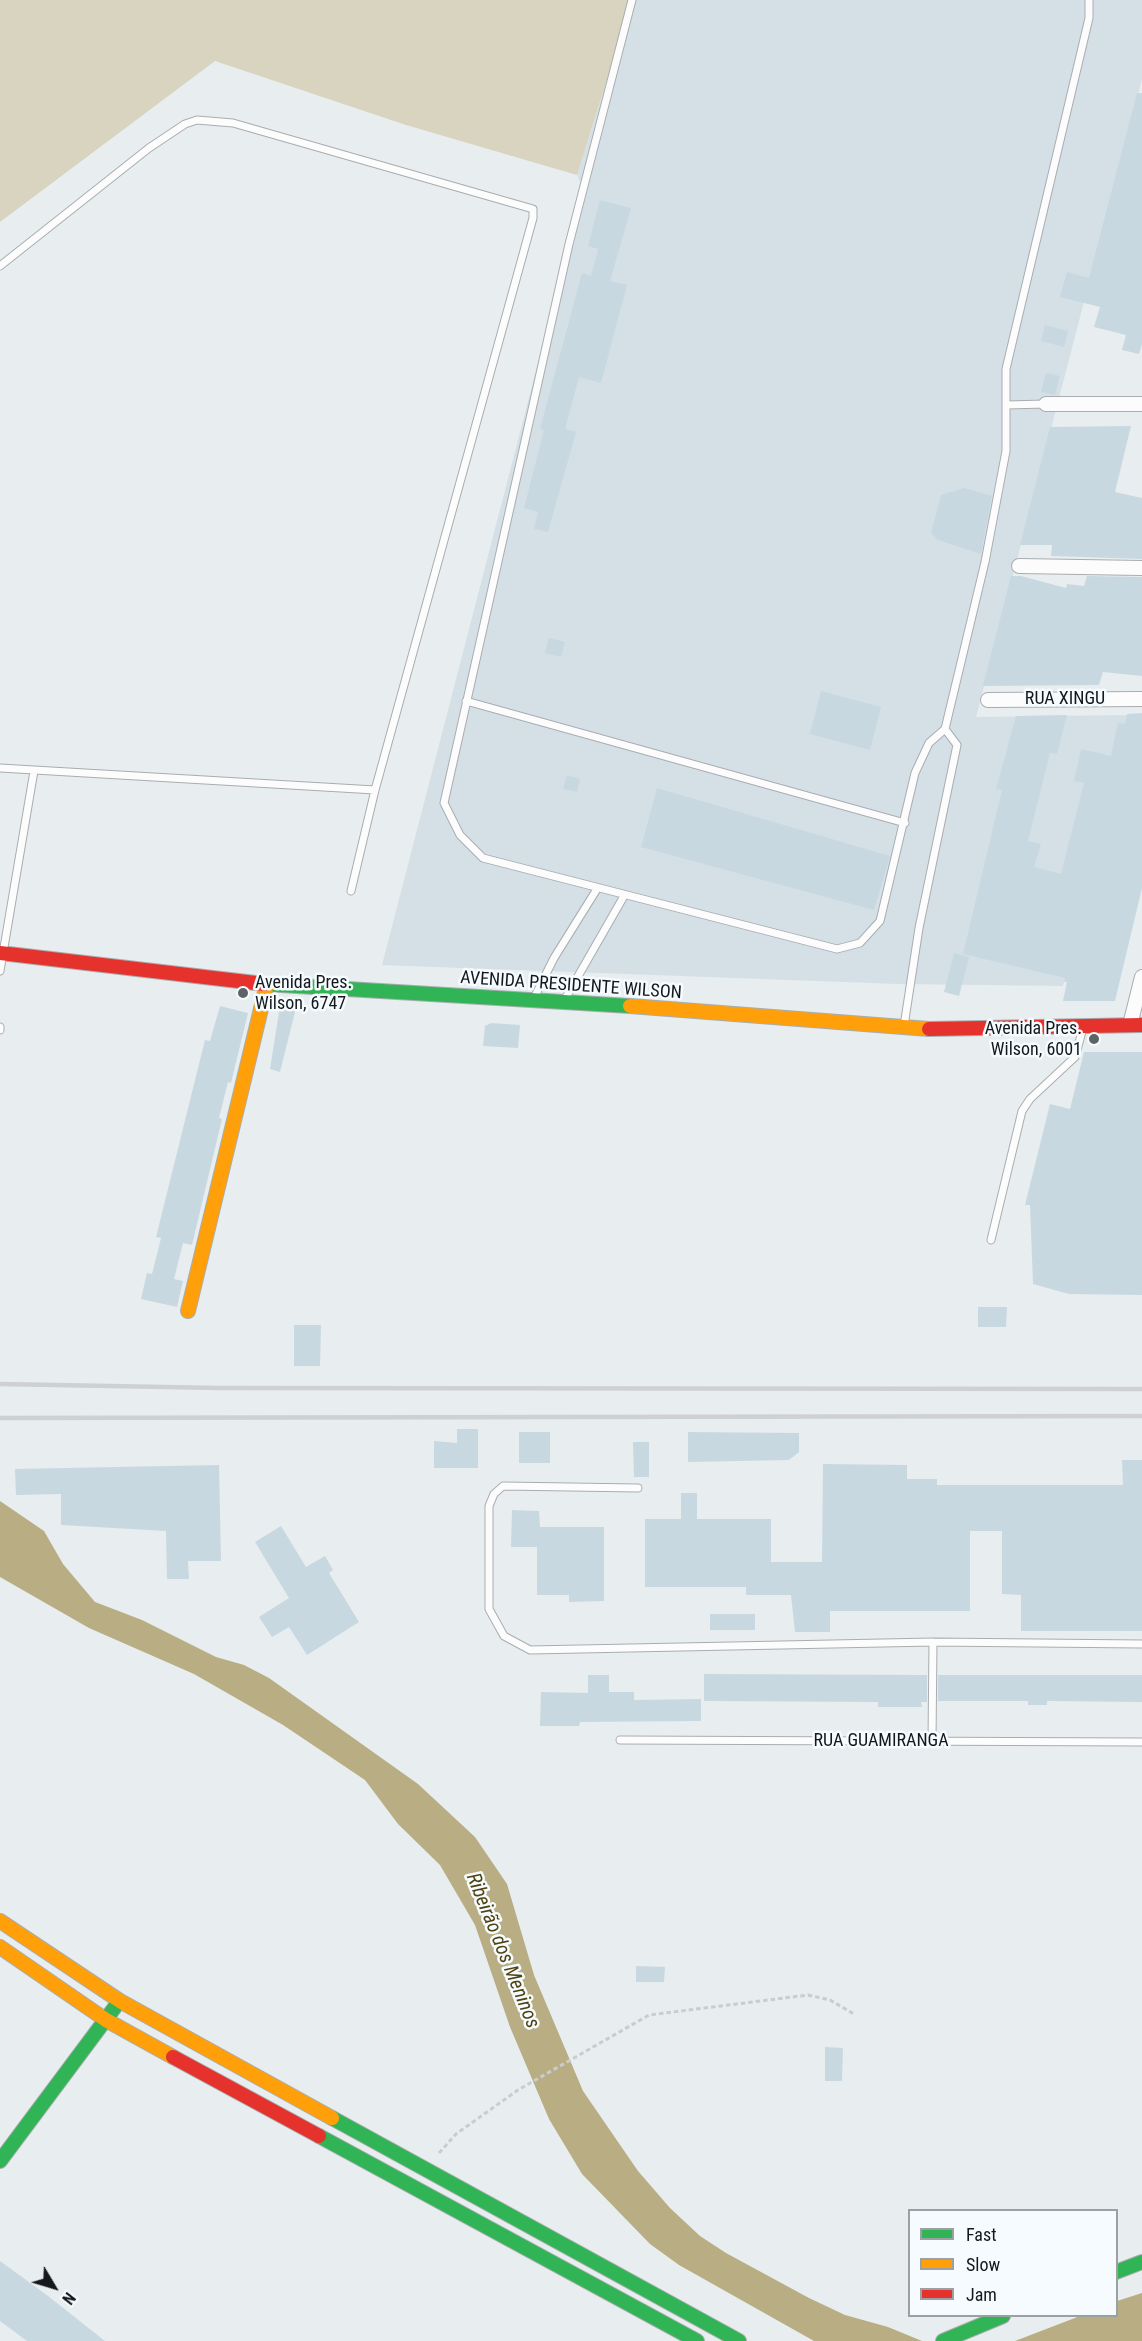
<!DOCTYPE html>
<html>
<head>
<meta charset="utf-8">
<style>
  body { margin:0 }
  #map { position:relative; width:1142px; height:2341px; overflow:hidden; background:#e8edf0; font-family:"Roboto Condensed",sans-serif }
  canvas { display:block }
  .legend { position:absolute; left:908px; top:2209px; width:210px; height:108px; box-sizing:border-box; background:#f5fbfe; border:2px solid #9ba0a3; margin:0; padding:8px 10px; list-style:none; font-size:18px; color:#14181a }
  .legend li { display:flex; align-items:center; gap:12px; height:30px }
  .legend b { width:30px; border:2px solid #9ba0a3 }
  .north { position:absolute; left:24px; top:2257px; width:60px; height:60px; -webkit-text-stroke:4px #f5fbfe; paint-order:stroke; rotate:128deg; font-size:16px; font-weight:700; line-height:24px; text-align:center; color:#14181a }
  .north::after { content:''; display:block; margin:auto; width:21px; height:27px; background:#14181a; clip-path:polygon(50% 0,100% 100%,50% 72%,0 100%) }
</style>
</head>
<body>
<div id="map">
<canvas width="1142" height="2341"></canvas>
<ul class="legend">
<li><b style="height:8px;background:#30b455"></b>Fast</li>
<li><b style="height:8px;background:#ff9f0a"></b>Slow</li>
<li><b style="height:8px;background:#e5322d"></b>Jam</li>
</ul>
<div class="north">N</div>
</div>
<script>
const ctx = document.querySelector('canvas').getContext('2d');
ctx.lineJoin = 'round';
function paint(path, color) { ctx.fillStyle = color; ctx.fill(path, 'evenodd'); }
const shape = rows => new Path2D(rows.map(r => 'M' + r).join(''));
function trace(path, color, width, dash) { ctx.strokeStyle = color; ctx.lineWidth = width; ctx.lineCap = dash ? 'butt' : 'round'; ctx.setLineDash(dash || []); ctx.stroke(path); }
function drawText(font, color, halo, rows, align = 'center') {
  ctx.font = font + ' "Roboto Condensed",sans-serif'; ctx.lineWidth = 5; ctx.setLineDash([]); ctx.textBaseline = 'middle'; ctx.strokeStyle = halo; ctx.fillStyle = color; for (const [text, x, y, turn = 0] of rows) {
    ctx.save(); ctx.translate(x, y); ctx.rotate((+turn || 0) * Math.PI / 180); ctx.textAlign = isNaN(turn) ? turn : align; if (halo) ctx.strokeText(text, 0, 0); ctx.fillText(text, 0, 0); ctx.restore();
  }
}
paint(shape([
  [632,0,1142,0,1142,79,976,717,1130,715,1063,986,898,984,382,965,583,189,577,175]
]), '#d4e0e6');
paint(shape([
  [0,0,632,0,577,175,406,125,215,61,0,222]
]), '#d8d4bf');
paint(shape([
  [0,1501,44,1531,63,1564,95,1602,142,1620,216,1657,244,1665,269,1678,418,1784,475,1837,507,1884,534,1975,583,2091,638,2171,670,2208,700,2236,726,2253,809,2298,845,2315,888,2327,922,2341,814,2341,679,2265,650,2244,582,2174,549,2119,510,2027,475,1925,440,1865,398,1824,365,1780,283,1725,194,1674,89,1628,0,1577],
  [1142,2293,1142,2341,1015,2341,1080,2316,1116,2316,1117,2301]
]), '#b8ad83');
paint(shape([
  [1137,93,1142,93,1142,344,1139,354,1122,350,1126,335,1094,327,1100,307,1060,297,1067,272,1089,278],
  [600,200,631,208,610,281,627,285,601,383,579,377,565,429,576,432,548,532,534,529,538,512,524,508,544,430,540,429,582,273,591,276,598,249,588,246],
  [1045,325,1068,331,1064,347,1041,341],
  [1046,373,1060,376,1055,395,1041,392],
  [1131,426,1115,492,1142,498,1142,559,1051,556,1052,545,1020,545,1050,427],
  [964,488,992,496,981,554,938,540,931,533,941,495],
  [1011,576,1021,576,1066,588,1067,584,1084,586,1087,576,1142,577,1142,676,1103,672,1099,685,983,686],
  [549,638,565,642,561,657,545,653],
  [821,691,881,707,870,750,810,734],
  [1142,713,1142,888,1115,1001,1063,1001,1067,982,1064,982,1065,978,963,954,1002,790,996,789,1016,716,1067,715,1057,754,1050,753,1028,841,1041,844,1034,867,1061,874,1084,783,1074,781,1081,749,1111,756,1118,723,1125,724,1127,714],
  [567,775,580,779,577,792,563,789],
  [657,788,890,856,874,910,641,847],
  [954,953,969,957,959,996,944,992],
  [220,1006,248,1013,231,1083,228,1082,219,1118,222,1119,192,1245,183,1243,174,1279,183,1281,177,1307,141,1299,147,1273,152,1274,161,1238,156,1237,205,1040,210,1041],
  [280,1006,296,1008,280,1072,270,1069],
  [491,1023,520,1025,518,1048,483,1046,485,1026],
  [1084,1052,1142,1052,1142,1295,1069,1294,1033,1284,1030,1205,1025,1205,1050,1104,1070,1109],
  [978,1307,1007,1307,1006,1327,978,1327],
  [294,1325,321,1325,320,1366,294,1366],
  [457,1429,478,1429,478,1468,434,1468,434,1441,457,1443],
  [519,1432,550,1432,550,1463,519,1463],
  [688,1432,799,1433,799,1452,789,1460,688,1462],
  [633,1442,649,1442,649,1477,634,1477],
  [1122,1460,1142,1460,1142,1631,1021,1631,1021,1595,1002,1594,1002,1531,970,1531,970,1611,830,1611,830,1632,795,1632,791,1595,746,1595,746,1587,645,1587,645,1519,681,1519,681,1493,697,1493,697,1519,771,1519,771,1562,822,1562,823,1464,907,1465,907,1479,937,1479,937,1485,1123,1485],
  [219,1465,221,1561,188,1561,189,1579,167,1579,166,1531,61,1525,61,1494,16,1495,15,1469],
  [512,1510,539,1511,540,1527,604,1527,604,1601,569,1602,569,1595,537,1595,537,1547,511,1547],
  [281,1526,306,1567,325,1556,333,1570,329,1573,359,1622,307,1655,289,1627,272,1637,259,1617,289,1598,255,1542],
  [710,1614,755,1614,755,1630,710,1630],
  [704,1674,927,1675,927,1702,921,1702,922,1707,878,1707,878,1702,704,1701],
  [588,1675,609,1675,609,1692,634,1692,634,1700,701,1699,701,1721,580,1722,579,1726,540,1726,541,1692,588,1693],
  [938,1675,1142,1675,1142,1702,1047,1701,1047,1705,1028,1705,1028,1701,938,1701],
  [636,1966,665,1967,664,1982,636,1982],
  [825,2047,843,2048,842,2081,825,2081],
  [0,2261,48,2296,105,2341,27,2341,0,2321]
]), '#c8d8e0');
const lane = shape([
  [632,0,569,244,444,803,460,835,483,858,837,949,860,943,880,921,915,773,929,743,945,729],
  [0,266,149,148,185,124,197,120,233,123,533,209,533,218,375,790,351,891],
  [1006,405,1046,404],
  [466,701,905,823],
  [0,768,375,790],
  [0,971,34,771],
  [534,998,554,958,597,889],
  [565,999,624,896],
  [904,1026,919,928,957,745,945,729,985,562,1006,451,1006,369,1089,18,1089,0],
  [0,1027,0,1030],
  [991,1240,1022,1111,1030,1099,1075,1057,1083,1028],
  [638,1488,503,1486,494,1494,489,1506,489,1609,504,1636,530,1650,933,1642,932,1741],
  [933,1642,1142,1644],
  [620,1740,1142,1742]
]);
const street = shape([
  [1046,404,1142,404],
  [1019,566,1142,568],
  [988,700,1142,699],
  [1130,1025,1142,977]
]);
const fast = shape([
  [264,984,630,1006],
  [332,2118,739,2341],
  [319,2136,697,2341],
  [0,2161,115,2007],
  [1116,2272,1142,2262],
  [943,2341,1003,2316]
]);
const slow = shape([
  [630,1006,929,1029],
  [188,1311,267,984],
  [0,1921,120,2001,332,2118],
  [0,1947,106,2020,173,2057]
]);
const jam = shape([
  [0,953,264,984],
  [929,1029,1142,1025],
  [173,2057,319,2136]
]);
trace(lane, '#a9adaf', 9);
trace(street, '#a9adaf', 16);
trace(fast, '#a9adaf', 16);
trace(slow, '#a9adaf', 16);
trace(jam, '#a9adaf', 16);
trace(shape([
  [439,2153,456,2134,518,2090,649,2015,808,1995,830,2000,854,2014]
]), '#cacccd', 3, [4.5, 3]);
trace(lane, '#fcfcfd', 7);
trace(street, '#fcfcfd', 14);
trace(fast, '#30b455', 14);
trace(slow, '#ff9f0a', 14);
trace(jam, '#e5322d', 14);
trace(shape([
  [0,1384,220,1388,1142,1389],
  [0,1418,1142,1416]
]), '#ced0d1', 4.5);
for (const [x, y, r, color] of [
  [243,993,6,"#5e6365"],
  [1094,1039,6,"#5e6365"]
]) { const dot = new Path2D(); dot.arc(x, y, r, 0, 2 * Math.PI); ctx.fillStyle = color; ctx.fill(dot); trace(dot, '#f5fbfe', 2); }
drawText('18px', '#14181a', '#f5fbfe', [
  ["RUA XINGU",1065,699],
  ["AVENIDA PRESIDENTE WILSON",571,986,4],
  ["RUA GUAMIRANGA",881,1741]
]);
drawText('18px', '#14181a', '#f5fbfe', [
  ["Avenida Pres.",255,983],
  ["Wilson, 6747",255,1004],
  ["Avenida Pres.",1082,1029,"right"],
  ["Wilson, 6001",1082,1050,"right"]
], 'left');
drawText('italic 20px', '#504311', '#f5fbfe', [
  ["Ribeirão dos Meninos",502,1951,68]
]);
</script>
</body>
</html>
